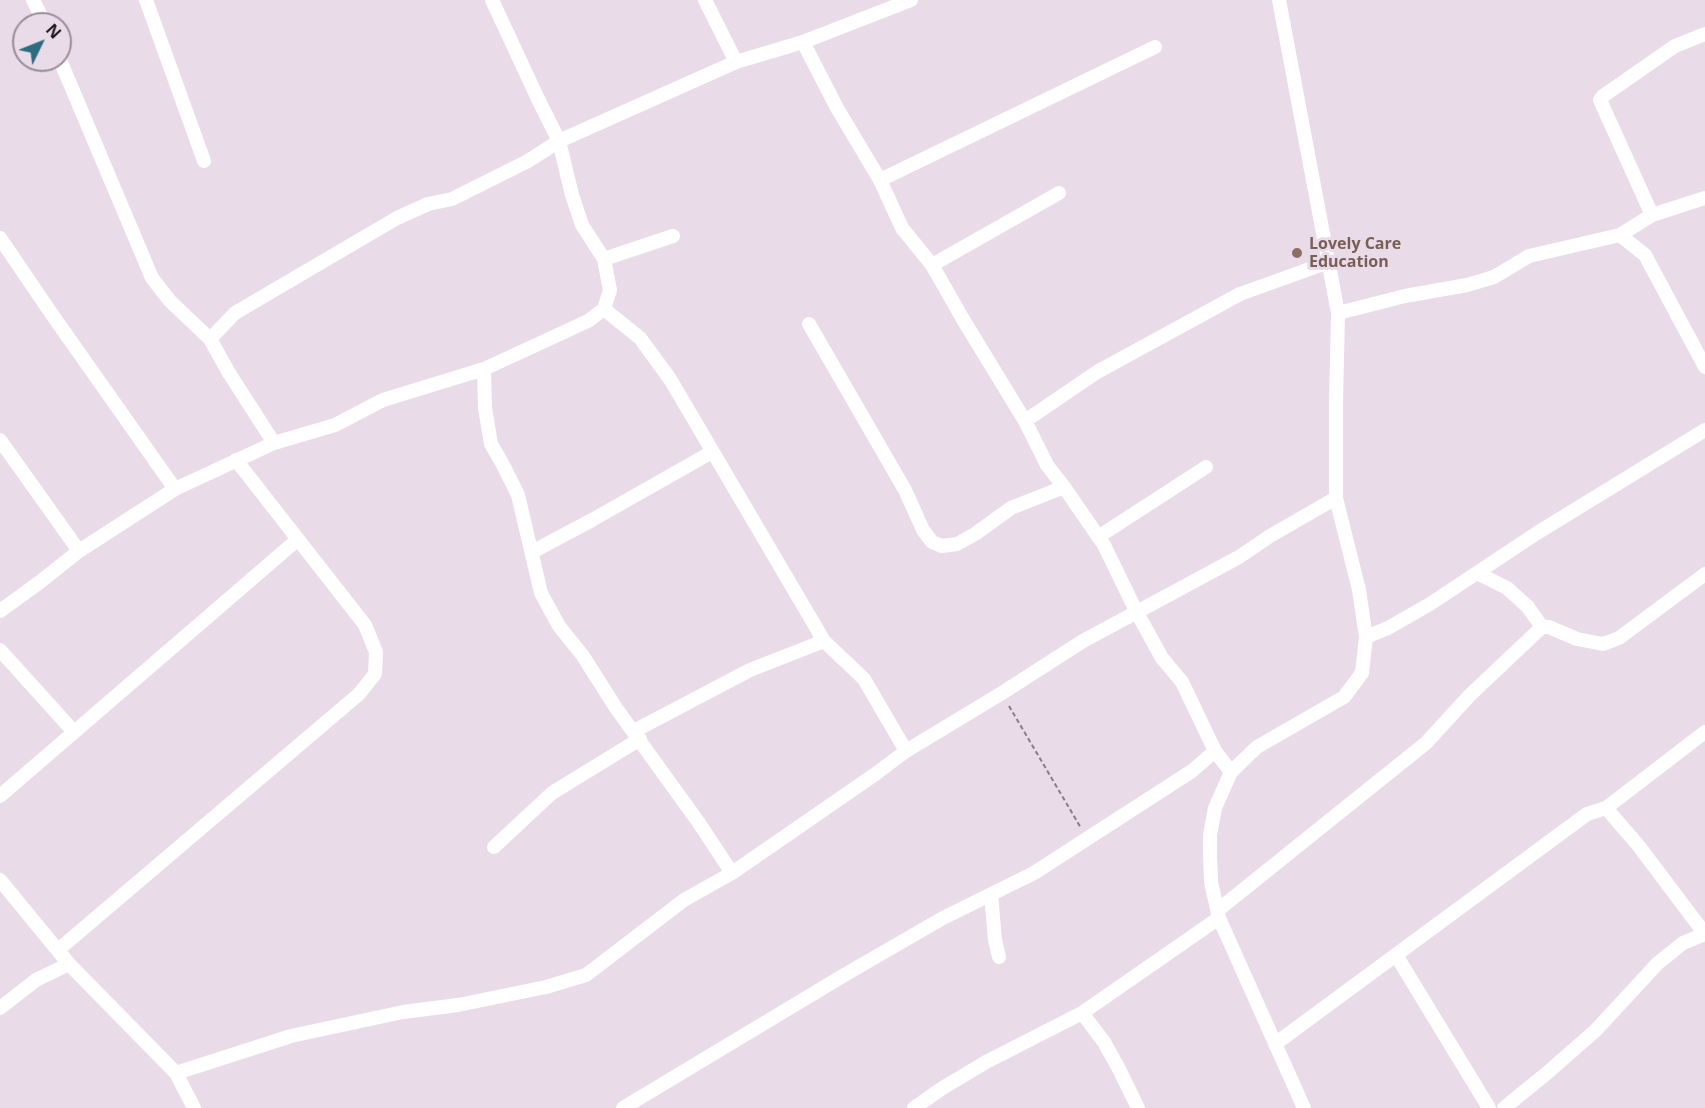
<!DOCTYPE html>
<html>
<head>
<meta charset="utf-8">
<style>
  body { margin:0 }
  #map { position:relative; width:1705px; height:1108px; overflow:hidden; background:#e9dbe8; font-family:"Open Sans",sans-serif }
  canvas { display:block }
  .north { position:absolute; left:12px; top:12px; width:60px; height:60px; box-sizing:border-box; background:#e9dbe8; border:2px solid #998e98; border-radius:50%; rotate:47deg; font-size:16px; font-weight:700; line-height:24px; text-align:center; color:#201b1f }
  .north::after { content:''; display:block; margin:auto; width:21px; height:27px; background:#2d6b81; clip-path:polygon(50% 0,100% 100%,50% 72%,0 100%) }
</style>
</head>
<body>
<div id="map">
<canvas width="1705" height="1108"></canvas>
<div class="north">N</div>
</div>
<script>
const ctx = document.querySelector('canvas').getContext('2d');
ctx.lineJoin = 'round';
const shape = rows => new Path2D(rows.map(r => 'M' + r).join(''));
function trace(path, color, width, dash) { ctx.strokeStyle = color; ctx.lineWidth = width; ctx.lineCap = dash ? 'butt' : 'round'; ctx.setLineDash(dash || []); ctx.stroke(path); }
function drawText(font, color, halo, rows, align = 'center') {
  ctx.font = font + ' "Open Sans",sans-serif'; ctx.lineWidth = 6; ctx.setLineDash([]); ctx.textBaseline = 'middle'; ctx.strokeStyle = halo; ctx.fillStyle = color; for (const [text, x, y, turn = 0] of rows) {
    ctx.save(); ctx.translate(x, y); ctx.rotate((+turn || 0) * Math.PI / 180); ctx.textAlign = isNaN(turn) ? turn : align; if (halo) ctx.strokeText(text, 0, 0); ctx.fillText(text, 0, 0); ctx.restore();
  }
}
trace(shape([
  [1009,706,1081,828]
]), '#887e87', 2, [4.5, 3]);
trace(shape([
  [33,0,45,24],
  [146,0,204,161],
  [705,0,736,62],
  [1279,0,1338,313,1336,404,1336,498,1359,590,1366,637,1362,673,1344,697,1257,747,1231,772,1215,808,1210,835,1210,855,1211,882,1219,918,1304,1108],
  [803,42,837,108,880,180,902,228,932,265,964,321,1025,421,1047,465,1064,487,1104,545,1136,611,1162,658,1182,682,1215,751,1231,772],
  [60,60,152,278,170,301,210,339,229,373,274,443],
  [880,180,1155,47],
  [1652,215,1600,100,1603,96,1675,46,1705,34],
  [1620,235,1645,255,1705,367],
  [0,238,51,313,175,489],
  [604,259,673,236],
  [932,265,1059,193],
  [604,309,640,338,670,379,824,641,864,679,906,751],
  [1338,313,1405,296,1467,285,1494,277,1529,256,1620,235,1652,215,1705,198],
  [809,324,905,490,923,530,932,542,942,546,957,544,975,534,1011,508,1064,487],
  [210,339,235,313,397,218,428,204,452,199,528,161,559,141,736,62,803,42,911,0],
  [484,369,485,408,491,444,502,463,518,495,541,593,559,626,583,656,616,708,699,823,732,873],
  [1025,421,1097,372,1240,294,1329,262],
  [0,440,79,551],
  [1098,537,1206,467],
  [532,552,592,520,712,452],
  [1477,573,1507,588,1528,607,1542,627],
  [0,611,40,582,79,551,175,489,274,443,335,425,383,400,484,369,588,321,604,309,610,290,604,259,582,225,572,195,559,141,538,99,492,0],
  [1366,637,1388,628,1430,604,1537,533,1705,430],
  [0,650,74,732],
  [634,731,750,670,824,641],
  [0,796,297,540],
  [494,847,552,793,640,739],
  [0,880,69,964,176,1073,194,1108],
  [991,894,995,940,999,957],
  [1218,910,1426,743,1470,695,1542,627,1549,627,1577,639,1603,644,1619,638,1705,574],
  [58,950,359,694,375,674,376,652,365,625,236,460],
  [1396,955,1489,1108],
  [0,1008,36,980,69,964],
  [1082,1013,1104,1042,1119,1069,1138,1108],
  [1275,1044,1587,814,1606,808],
  [176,1073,291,1036,403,1012,458,1005,546,987,586,975,684,900,732,873,874,775,906,751,1002,693,1083,641,1239,557,1270,536,1336,498],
  [623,1108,846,974,943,918,1034,873,1192,771,1215,751],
  [914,1108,941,1089,986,1062,1082,1013,1219,918],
  [1504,1108,1547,1073,1596,1030,1658,963,1683,943,1705,934,1638,845,1606,808,1705,732]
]), '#fff', 14);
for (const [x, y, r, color] of [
  [1297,253,6,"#8d6e63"]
]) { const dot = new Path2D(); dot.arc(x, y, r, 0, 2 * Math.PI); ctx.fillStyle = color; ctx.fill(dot); trace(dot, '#e9dbe8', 2); }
drawText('bold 16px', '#785e54', '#e9dbe8', [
  ["Lovely Care",1309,244],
  ["Education",1309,262]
], 'left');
</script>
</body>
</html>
